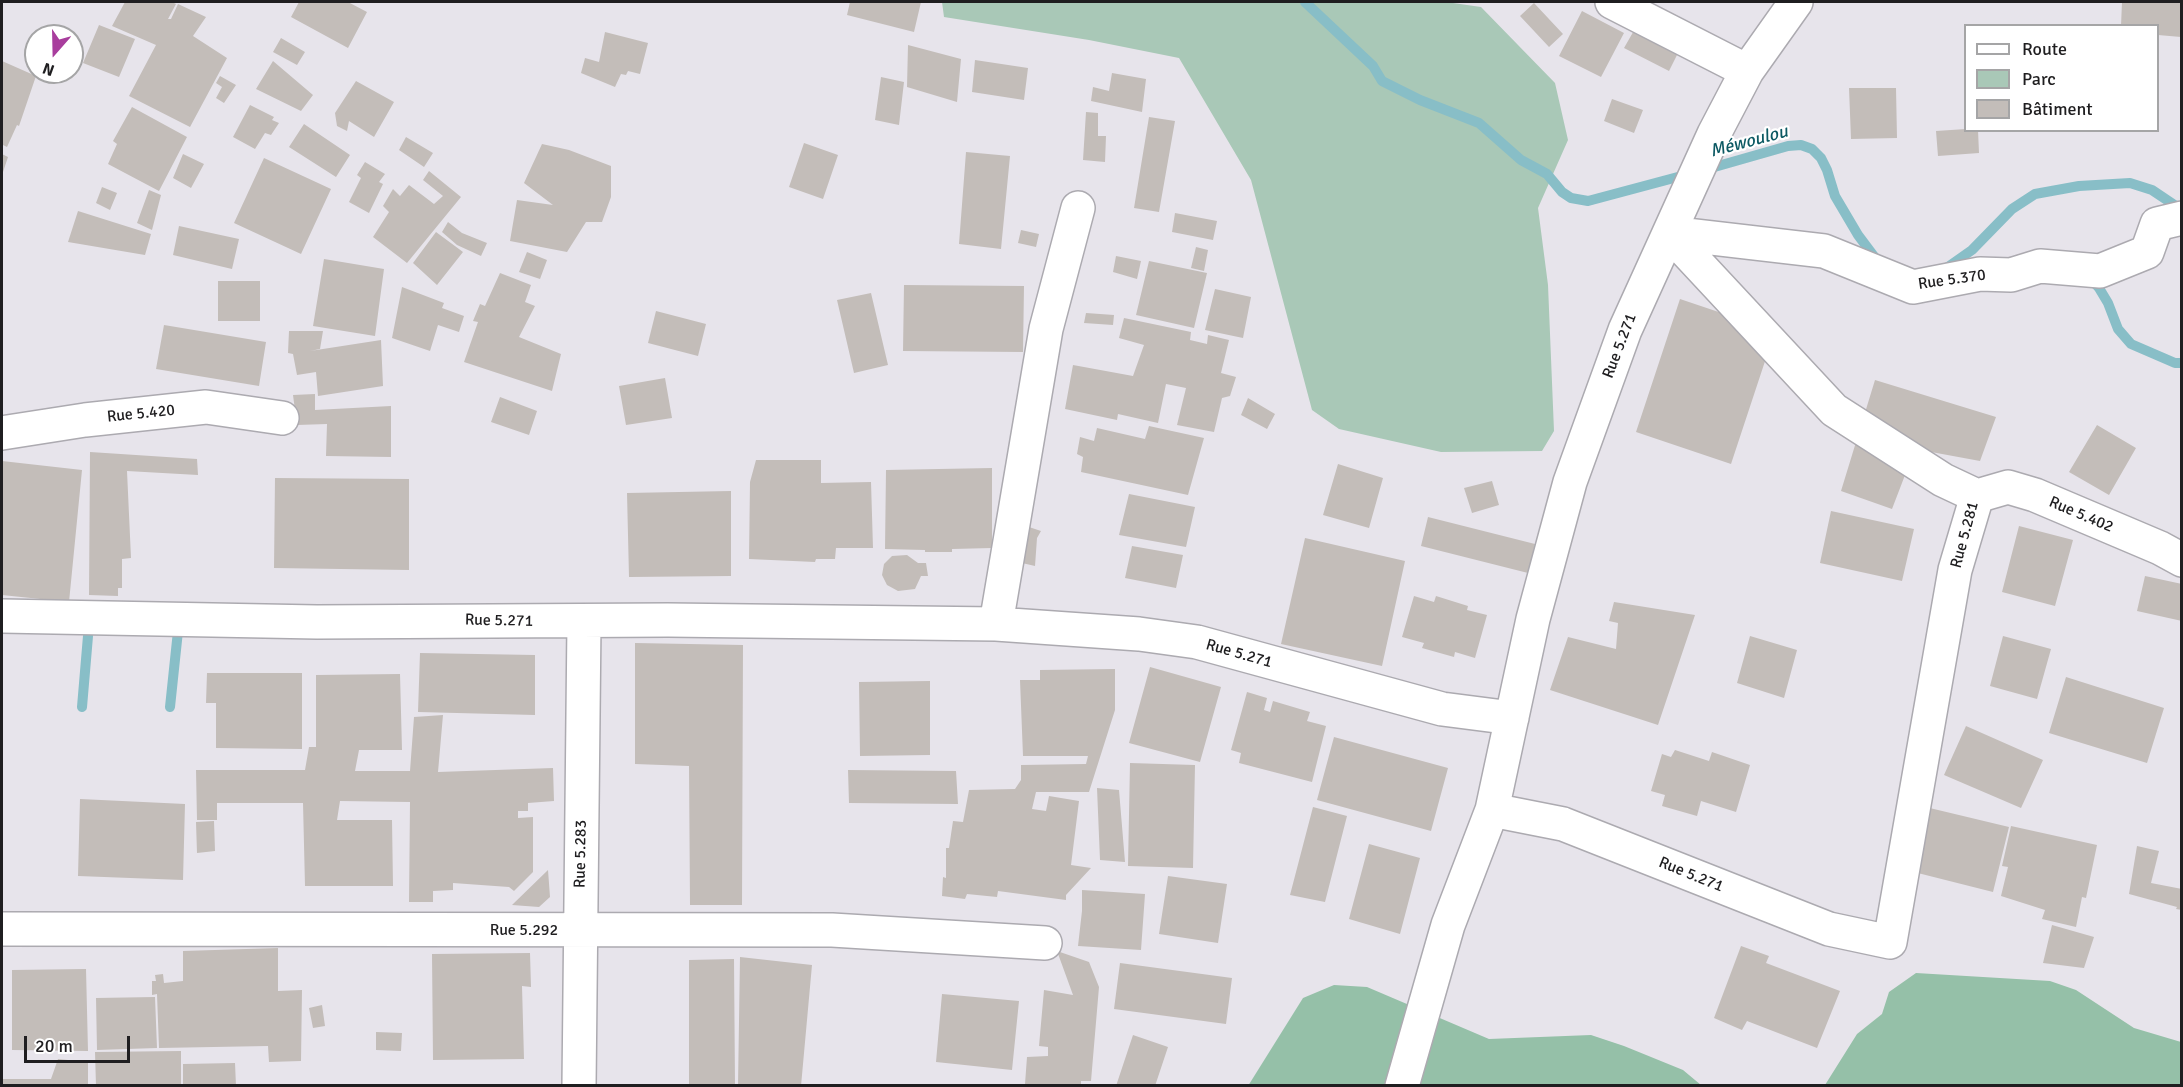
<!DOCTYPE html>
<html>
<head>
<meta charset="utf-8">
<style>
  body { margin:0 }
  #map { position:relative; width:2183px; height:1087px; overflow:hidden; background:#e7e4eb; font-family:Signika,sans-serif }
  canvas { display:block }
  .frame { position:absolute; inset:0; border:3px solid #1f1e20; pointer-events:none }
  .legend { position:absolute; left:1964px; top:24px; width:195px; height:108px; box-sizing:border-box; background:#fff; border:2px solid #a5a5a6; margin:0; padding:8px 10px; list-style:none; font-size:18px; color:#1f1e20 }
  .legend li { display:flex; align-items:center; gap:12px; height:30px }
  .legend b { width:30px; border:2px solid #a5a5a6 }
  .north { position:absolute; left:24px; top:24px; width:60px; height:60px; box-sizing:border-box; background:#fff; border:2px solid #a5a5a6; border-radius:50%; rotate:200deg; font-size:16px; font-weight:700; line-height:24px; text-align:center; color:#1f1e20 }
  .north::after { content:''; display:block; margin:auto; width:21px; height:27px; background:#a83d9d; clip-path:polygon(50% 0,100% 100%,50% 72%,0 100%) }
  .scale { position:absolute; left:24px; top:1036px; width:106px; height:27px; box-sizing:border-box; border:3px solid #1f1e20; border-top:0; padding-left:8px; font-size:18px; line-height:21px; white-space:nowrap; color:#1f1e20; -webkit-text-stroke:4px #fff; paint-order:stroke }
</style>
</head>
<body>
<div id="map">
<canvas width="2183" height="1087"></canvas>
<div class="frame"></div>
<ul class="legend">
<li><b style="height:8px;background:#fff"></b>Route</li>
<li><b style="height:16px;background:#a9c8b7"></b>Parc</li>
<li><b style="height:16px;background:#c3bdb9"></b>Bâtiment</li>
</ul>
<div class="north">N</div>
<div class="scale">20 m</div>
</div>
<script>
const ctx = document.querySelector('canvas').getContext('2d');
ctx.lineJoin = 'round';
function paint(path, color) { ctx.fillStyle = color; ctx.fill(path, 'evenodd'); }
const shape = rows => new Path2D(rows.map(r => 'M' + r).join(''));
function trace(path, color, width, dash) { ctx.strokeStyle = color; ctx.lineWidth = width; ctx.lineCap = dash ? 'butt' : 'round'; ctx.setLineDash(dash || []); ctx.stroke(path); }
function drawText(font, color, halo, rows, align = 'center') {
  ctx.font = font + ' Signika,sans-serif'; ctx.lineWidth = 4.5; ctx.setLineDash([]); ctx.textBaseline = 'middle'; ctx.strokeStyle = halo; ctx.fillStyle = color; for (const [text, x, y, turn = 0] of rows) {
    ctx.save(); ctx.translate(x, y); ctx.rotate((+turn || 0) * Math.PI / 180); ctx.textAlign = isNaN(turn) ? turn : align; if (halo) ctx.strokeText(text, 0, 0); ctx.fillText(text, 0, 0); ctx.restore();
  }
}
paint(shape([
  [942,2,1446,2,1481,7,1555,83,1568,140,1538,208,1548,285,1554,431,1542,451,1441,452,1339,429,1312,410,1251,180,1179,58,1089,40,944,17]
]), '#a9c8b7');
paint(shape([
  [1916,973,2050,981,2076,990,2134,1028,2181,1042,2181,1085,1825,1085,1857,1034,1882,1014,1889,992],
  [1334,985,1367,987,1489,1039,1591,1035,1624,1046,1683,1070,1701,1085,1248,1086,1303,998]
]), '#95c0a8');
trace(shape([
  [1305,2,1373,66,1382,81,1420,100,1479,123,1521,160,1547,174,1562,192,1571,198,1588,201,1689,174],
  [1704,170,1788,146,1801,145,1812,149,1821,158,1827,170,1835,196,1858,235,1879,263],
  [1945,269,1972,250,2012,209,2035,194,2079,186,2130,183,2152,190,2182,210],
  [2089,277,2099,288,2108,303,2118,329,2131,344,2175,363,2182,363],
  [82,707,88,636],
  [170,707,178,631]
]), '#88bec7', 10);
paint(shape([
  [125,2,172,2,176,4,168,19,171,19,178,4,206,17,193,36,227,58,190,127,129,96,156,45,112,26],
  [299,2,348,2,367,12,348,48,291,17],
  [850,2,921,2,914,32,847,15],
  [2122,2,2182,2,2181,37,2158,35,2158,26,2121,26],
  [1534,3,1563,34,1549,47,1520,16],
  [1582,11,1624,33,1601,77,1559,56],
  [99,25,135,39,119,77,83,63],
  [1636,27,1680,49,1669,71,1624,48],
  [605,32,648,43,640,74,628,71,626,75,621,74,615,87,581,73,585,58,599,62],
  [281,38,305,52,297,65,273,52],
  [908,45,961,59,957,102,907,87],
  [975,60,1028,68,1024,100,972,92],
  [2,61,36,76,19,126,17,125,7,147,3,145,2,150],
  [273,61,313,95,301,111,256,89],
  [1112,73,1146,79,1142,112,1091,101,1093,87,1109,91],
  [220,76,236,85,224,103,216,98,222,87,216,83],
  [881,77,904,82,899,125,875,120],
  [356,81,394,102,374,137,349,121,347,131,337,126,335,113],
  [1849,88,1896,88,1897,138,1851,139],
  [1612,99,1643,110,1634,133,1604,121],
  [250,105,274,117,272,120,279,123,271,135,265,133,255,149,233,137],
  [132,107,187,137,159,191,108,164,117,144,113,141],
  [1086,112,1098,113,1098,136,1106,136,1105,162,1083,160],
  [1149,117,1175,121,1159,212,1134,208],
  [304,124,350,155,336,177,289,147],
  [1966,129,1978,130,1979,153,1938,156,1936,131],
  [406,137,433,153,424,167,399,150],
  [804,143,838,155,823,199,789,187],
  [542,144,569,150,611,166,611,197,602,222,586,222,567,252,510,241,517,200,553,205,524,183],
  [966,152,1010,156,1001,249,959,244],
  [2,154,8,157,2,175],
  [183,154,204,164,191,188,173,178],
  [264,158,331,189,301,254,234,223],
  [365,162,385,174,379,182,383,184,369,213,349,202,361,178,357,175],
  [429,171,461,197,407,263,373,237,389,212,383,206,393,189,400,196,409,185,434,204,443,196,423,180],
  [102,187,117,193,110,210,96,203],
  [149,190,161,195,152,230,137,223],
  [78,211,151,234,145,255,68,242],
  [1175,213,1217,221,1213,240,1172,232],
  [448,222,462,233,487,243,481,256,457,245,442,232],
  [179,226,239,239,232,269,173,255],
  [1021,230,1039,234,1036,247,1018,243],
  [436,232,463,252,437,285,413,263],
  [1196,247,1208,250,1204,271,1191,268],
  [527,252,547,260,540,279,519,272],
  [1116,256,1141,261,1137,279,1113,272],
  [324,259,384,269,375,336,313,326],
  [1149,261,1207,273,1194,328,1136,315],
  [500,273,531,285,525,302,535,306,519,337,561,354,552,391,464,362,478,322,473,321,480,304,485,306],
  [218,281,260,281,260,321,218,321],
  [904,285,1024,286,1023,352,903,351],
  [402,287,444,303,442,308,464,316,459,332,438,325,430,351,392,338],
  [1215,289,1251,297,1243,338,1205,330],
  [871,293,888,365,854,373,837,300],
  [1680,299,1775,331,1731,464,1636,432],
  [656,311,706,324,698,356,648,343],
  [1086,313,1114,315,1113,325,1084,323],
  [1124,318,1191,332,1190,340,1207,344,1208,335,1229,340,1221,373,1236,377,1230,396,1222,398,1214,432,1177,425,1186,388,1166,384,1158,423,1118,414,1117,420,1065,409,1073,365,1133,376,1144,345,1119,338],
  [164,325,266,342,259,386,156,369],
  [289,331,323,331,320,349,310,351,381,340,383,386,318,396,316,372,297,375,293,354,288,353],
  [665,378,672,418,626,425,619,386],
  [1875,380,1996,417,1980,461,1915,449,1892,509,1841,491],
  [315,394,315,410,391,406,391,457,326,456,327,424,297,425,293,395],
  [500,397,537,411,529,435,491,422],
  [1248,398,1275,414,1267,429,1241,415],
  [2097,425,2136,448,2109,495,2069,472],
  [1149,426,1204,438,1188,495,1081,472,1083,457,1077,454,1080,437,1094,441,1097,428,1145,439],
  [90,452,197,459,198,475,127,471,131,558,122,559,122,588,118,588,118,596,89,595],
  [756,460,821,460,821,483,871,482,873,548,836,548,835,559,816,559,815,562,749,559,750,482],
  [2,461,82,470,69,602,2,595],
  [1338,464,1383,478,1369,528,1323,515],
  [992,468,992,548,952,549,952,552,925,552,925,550,885,549,886,470],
  [275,478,409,479,409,570,274,568],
  [1492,481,1499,505,1472,513,1464,488],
  [731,491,731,576,629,577,627,493],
  [1129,494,1195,507,1186,547,1119,535],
  [1831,511,1914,529,1902,581,1820,563],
  [1428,517,1535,544,1528,573,1421,546],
  [2019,526,2073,540,2055,606,2002,592],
  [1029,527,1041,531,1037,538,1035,566,1022,563],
  [1305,538,1405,561,1382,666,1281,644],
  [1132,546,1183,555,1176,588,1125,578],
  [907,555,918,563,926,563,928,576,921,576,915,589,898,591,887,585,882,575,884,564,892,556],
  [2145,576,2182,584,2182,621,2137,611],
  [1414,596,1434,602,1436,596,1468,606,1467,610,1487,615,1475,658,1455,652,1454,657,1422,648,1424,643,1402,637],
  [1614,602,1695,615,1658,725,1550,690,1568,637,1616,649,1618,623,1609,621],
  [1750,636,1797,650,1784,698,1737,683],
  [2003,636,2051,649,2037,699,1990,686],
  [635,643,743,645,742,905,690,905,689,766,635,764],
  [420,653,535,655,535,715,418,712],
  [1150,667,1221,687,1200,762,1129,743],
  [1115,669,1115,710,1089,792,1036,792,1032,809,1046,811,1049,796,1079,801,1071,865,1091,868,1066,895,1066,900,998,891,997,897,967,894,965,899,942,896,943,877,946,878,946,848,949,848,953,821,963,822,969,790,1015,789,1021,780,1021,765,1086,764,1088,756,1023,756,1020,680,1040,680,1040,670],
  [207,673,302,673,302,749,216,748,216,703,206,703],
  [400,674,402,750,359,750,355,771,410,771,414,717,443,715,438,772,553,768,554,801,528,803,528,811,518,811,518,818,533,817,533,872,514,891,509,887,453,883,453,890,433,891,433,902,409,902,410,802,340,801,337,820,392,820,393,886,305,886,303,803,217,803,217,820,197,820,196,770,305,770,309,747,316,747,316,675],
  [2066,677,2164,708,2147,763,2049,733],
  [930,681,930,755,860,756,859,682],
  [1247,692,1267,698,1264,710,1270,712,1273,701,1310,712,1307,721,1326,726,1312,782,1239,763,1241,753,1231,750],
  [1966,726,2043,760,2021,808,1944,775],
  [1334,737,1448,768,1431,831,1317,800],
  [1675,750,1709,761,1712,752,1750,765,1736,812,1701,801,1697,816,1662,806,1665,795,1651,791,1662,754,1671,757],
  [1130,763,1195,765,1193,868,1128,866],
  [848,770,956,771,958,804,849,803],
  [1097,788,1119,790,1125,862,1100,860],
  [80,799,185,804,183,880,78,876],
  [1913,804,2009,827,1993,892,1898,868],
  [1313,807,1347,816,1325,902,1290,895],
  [214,821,215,851,197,853,196,822],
  [2011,826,2097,845,2086,898,2082,897,2076,927,2042,919,2045,910,2001,896,2008,867,2002,866],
  [1369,844,1420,858,1400,934,1349,919],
  [2137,846,2159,851,2151,883,2182,889,2182,910,2176,909,2177,907,2129,894],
  [548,870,550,897,539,907,512,905],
  [1168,876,1227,884,1218,943,1159,934],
  [1082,890,1145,894,1141,950,1078,946,1082,911],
  [2052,925,2094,937,2084,968,2043,963],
  [1741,946,1769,956,1766,963,1840,991,1817,1048,1747,1021,1742,1030,1714,1018],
  [278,948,278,991,302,990,301,1061,269,1062,268,1046,159,1048,157,994,152,995,152,981,156,981,155,975,163,974,164,983,183,981,183,951],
  [1057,951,1089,962,1099,987,1091,1081,1081,1081,1081,1086,1025,1084,1027,1057,1048,1056,1048,1047,1039,1046,1044,990,1073,995],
  [530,953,531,987,522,986,524,1059,433,1060,432,954],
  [740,957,812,965,801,1086,738,1086],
  [734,959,735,1086,689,1086,689,960],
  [1120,963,1232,978,1226,1024,1114,1009],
  [86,969,88,1051,12,1050,12,970],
  [942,994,1019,1001,1012,1070,936,1062],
  [155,997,157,1048,97,1050,96,998],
  [322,1005,325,1026,313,1028,309,1008],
  [376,1032,402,1033,401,1051,376,1050],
  [1133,1035,1168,1047,1155,1086,1116,1086],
  [181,1051,181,1086,96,1086,95,1052],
  [58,1059,88,1062,88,1086,2,1086,2,1079,51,1079],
  [235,1063,236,1086,183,1086,183,1064]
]), '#c3bdb9');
const minor = shape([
  [1612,2,1747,71],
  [1669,233,1824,251,1913,287,1980,274,2011,275,2040,266,2100,271,2147,252,2157,224,2182,218],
  [2,433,85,420,206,407,282,418],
  [1977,496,2008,487,2035,495,2160,548,2182,560],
  [2,616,317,622,668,620,996,624,1139,634,1197,642,1442,709,1512,718],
  [996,624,1046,329,1078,208],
  [1492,810,1563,824,1829,929,1890,942,1955,570,1977,496,1943,480,1834,410,1669,233],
  [2,929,832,930,1045,943],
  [579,1086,584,622],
  [1402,1086,1448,925,1492,810,1533,619,1570,482,1625,330,1714,134,1747,71,1796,2]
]);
trace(minor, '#acaab0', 36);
trace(minor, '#fff', 33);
drawText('16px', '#1f1e20', '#fff', [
  ["Rue 5.370",1952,280,-8],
  ["Rue 5.271",1620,346,-69],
  ["Rue 5.420",141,414,-6],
  ["Rue 5.402",2081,515,23],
  ["Rue 5.281",1965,535,-75],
  ["Rue 5.271",499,621,1],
  ["Rue 5.271",1239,654,16],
  ["Rue 5.283",581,854,-89],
  ["Rue 5.271",1691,875,22],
  ["Rue 5.292",524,931]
]);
drawText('italic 18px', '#0c5963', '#fff', [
  ["Méwoulou",1749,142,-15]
]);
</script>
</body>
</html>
